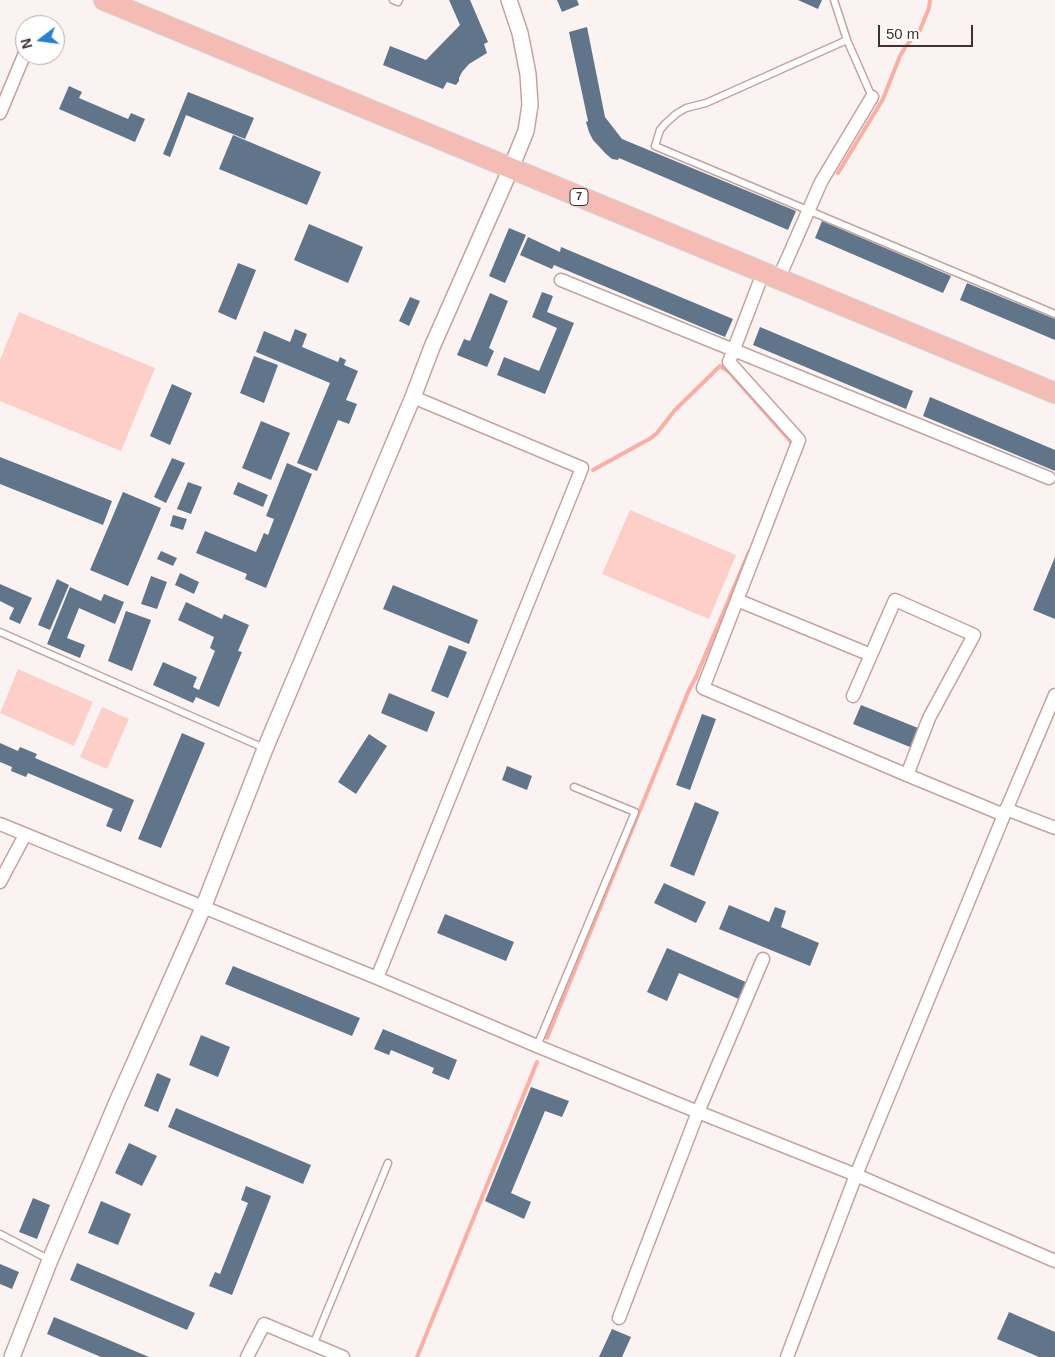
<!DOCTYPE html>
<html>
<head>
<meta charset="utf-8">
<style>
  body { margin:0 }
  #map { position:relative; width:1055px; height:1357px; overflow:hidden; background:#fbf3f2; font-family:Helvetica,sans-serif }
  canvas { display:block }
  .north { position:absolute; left:15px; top:15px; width:50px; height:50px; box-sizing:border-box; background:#fff; border:1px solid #b2adac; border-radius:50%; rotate:255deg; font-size:14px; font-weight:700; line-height:20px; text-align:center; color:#3f312f }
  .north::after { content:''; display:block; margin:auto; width:18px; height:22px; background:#2682cf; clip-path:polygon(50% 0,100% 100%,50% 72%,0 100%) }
  .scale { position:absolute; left:878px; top:25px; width:95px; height:22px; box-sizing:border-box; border:2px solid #3f312f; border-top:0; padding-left:6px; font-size:15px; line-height:18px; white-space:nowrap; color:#3f312f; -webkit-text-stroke:4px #fff; paint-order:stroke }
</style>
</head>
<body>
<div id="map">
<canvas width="1055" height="1357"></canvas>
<div class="north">N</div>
<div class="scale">50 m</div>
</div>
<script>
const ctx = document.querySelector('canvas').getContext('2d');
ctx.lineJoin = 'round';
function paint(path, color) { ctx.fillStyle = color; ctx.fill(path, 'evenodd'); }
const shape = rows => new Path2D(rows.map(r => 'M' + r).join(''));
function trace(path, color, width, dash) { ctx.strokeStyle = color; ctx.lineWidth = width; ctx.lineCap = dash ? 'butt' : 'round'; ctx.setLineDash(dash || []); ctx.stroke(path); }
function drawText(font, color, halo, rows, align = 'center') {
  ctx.font = font + ' Helvetica,sans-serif'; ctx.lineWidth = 5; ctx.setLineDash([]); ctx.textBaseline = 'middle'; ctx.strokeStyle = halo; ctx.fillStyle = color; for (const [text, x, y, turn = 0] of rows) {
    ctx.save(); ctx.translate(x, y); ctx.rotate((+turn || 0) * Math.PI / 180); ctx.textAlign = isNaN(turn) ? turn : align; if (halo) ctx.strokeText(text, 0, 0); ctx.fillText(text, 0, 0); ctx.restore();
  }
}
paint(shape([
  [19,312,155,368,121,451,0,401,0,360],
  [630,510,736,555,709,619,602,574],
  [18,669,93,702,74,746,0,713],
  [102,707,129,719,107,769,80,757]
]), '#fdcfc8');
trace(shape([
  [838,173,883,99,900,56,906,46,920,30,929,8,930,0],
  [593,470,651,438,657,433,675,410,720,366,729,372,791,442,791,446],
  [547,1038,689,690,696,677,749,552],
  [417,1357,537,1062]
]), '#fbaea3', 4);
paint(shape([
  [449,0,470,0,488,42,484,44,487,53,469,64,462,72,459,78,459,81,456,85,447,82,443,89,383,65,390,46,426,60,460,25],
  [557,0,577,0,579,5,562,12],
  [798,0,822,0,818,9],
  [587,27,605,117,622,139,796,211,788,230,619,158,618,160,612,159,606,154,593,140,589,132,586,122,588,121,569,32],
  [69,86,82,92,79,98,128,119,131,113,145,119,135,142,59,109],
  [188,92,254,118,245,139,186,115,170,157,163,154],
  [233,135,321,172,307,205,219,169],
  [822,221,951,276,943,293,815,238],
  [309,224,363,247,348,283,294,260],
  [509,228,526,235,505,283,489,276],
  [528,237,560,252,561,247,733,319,725,337,554,265,552,269,520,255],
  [238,263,256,270,236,320,218,312],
  [967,283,1055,319,1055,340,960,300],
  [542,292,553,296,547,312,574,323,545,394,497,375,504,357,539,371,557,328,532,317],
  [490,293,508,301,489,348,494,351,487,367,457,355,464,339,470,341],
  [410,297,420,301,409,326,399,321],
  [760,327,913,391,906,409,753,345],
  [295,329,307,334,302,347,338,362,340,357,346,360,344,365,358,371,346,400,357,404,349,424,338,420,317,471,297,463,330,383,256,352,264,331,290,342],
  [254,356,278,365,264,403,240,393],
  [172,384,192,393,170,445,150,436],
  [930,397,1055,450,1055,471,923,416],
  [261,421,290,433,271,480,242,468],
  [0,457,112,501,103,525,0,484],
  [172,458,185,463,166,503,154,497],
  [287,463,312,474,266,588,245,579,247,574,196,553,205,531,256,552,264,533,268,535,274,519,266,516],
  [188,482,202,487,191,514,177,509],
  [238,482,268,495,263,507,233,494],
  [123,492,161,508,128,586,90,570],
  [173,515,187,519,183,530,170,526],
  [161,551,177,558,173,566,157,559],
  [1055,557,1055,619,1033,610],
  [180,573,199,582,194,594,175,585],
  [151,576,167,582,157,609,141,604],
  [57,579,69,585,50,630,38,625],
  [0,584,32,598,20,624,9,619,14,608,0,601],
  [393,585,478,620,469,644,383,609],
  [70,587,101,601,104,594,124,602,115,624,79,608,67,638,85,645,80,658,47,644],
  [186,602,222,619,224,614,249,625,238,651,242,652,219,707,196,697,193,703,153,685,163,662,197,677,193,687,199,690,215,651,210,648,214,637,178,620],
  [126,611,151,620,132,671,108,661],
  [449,645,467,652,448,698,431,691],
  [389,693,435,712,427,732,381,713],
  [861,705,918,728,910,747,853,724],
  [702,714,716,719,690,790,676,785],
  [182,733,205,743,161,848,138,839],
  [369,734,387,746,356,794,338,782],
  [0,743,18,751,20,747,37,754,35,758,134,800,121,832,106,826,113,809,28,773,26,777,11,771,12,767,0,762],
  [507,766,532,776,527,790,502,780],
  [695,802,719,812,694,876,670,866],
  [664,883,706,902,696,923,654,903],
  [729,905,769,922,775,907,786,911,781,927,819,943,810,966,719,929],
  [445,914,514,942,506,961,437,933],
  [667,948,748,983,741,1000,679,973,667,1001,647,992],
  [233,966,360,1018,352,1036,225,984],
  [383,1029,457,1060,449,1080,432,1073,434,1068,391,1050,389,1055,374,1049],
  [201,1035,230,1047,218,1077,189,1065],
  [157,1073,171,1079,158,1112,144,1106],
  [531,1087,569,1101,562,1117,545,1111,511,1193,531,1202,524,1219,485,1201],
  [176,1108,311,1165,303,1184,168,1127],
  [129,1143,157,1156,142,1186,115,1173],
  [246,1186,271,1196,232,1295,209,1286,215,1272,220,1274,248,1203,241,1200],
  [33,1198,50,1205,37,1239,19,1232],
  [101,1201,131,1214,118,1245,88,1233],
  [77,1263,195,1313,187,1330,70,1280],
  [0,1264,19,1272,12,1289,0,1284],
  [1009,1312,1055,1332,1055,1357,1039,1357,997,1339],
  [54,1317,149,1357,101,1357,47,1334],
  [612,1329,631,1337,622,1357,599,1357]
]), '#60758a');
const service = shape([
  [393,0,398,2,399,0],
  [834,0,847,40,872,97],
  [847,40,706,103,686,108,676,114,665,124,660,130,655,146,1055,314],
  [0,632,264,748],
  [537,1046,635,812,574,787],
  [0,1234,50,1260],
  [313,1345,388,1163]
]);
const minor = shape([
  [0,113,25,53],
  [763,273,729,362,799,440,703,688,907,775,1004,815],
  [561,280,1049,478],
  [778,280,821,182,872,97],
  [737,600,871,655],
  [853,696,895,600,974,635,929,718,907,775],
  [1006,809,1055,828],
  [0,824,377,978,537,1046,698,1112,856,1175,1055,1261],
  [0,882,25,835],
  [377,978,582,468,413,397],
  [619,1318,698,1112,763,959],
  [247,1357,264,1324,343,1357],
  [787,1357,856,1175,1004,815,1055,695]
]);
const tertiary = shape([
  [12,1357,50,1260,117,1102,203,908,265,749,413,397,432,347,511,168,526,131,530,105,528,74,520,33,509,0]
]);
const trunk = shape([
  [104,0,1055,393]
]);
trace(service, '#c4a39d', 9);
trace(minor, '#c4a39d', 15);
trace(tertiary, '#c4a39d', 18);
trace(trunk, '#d5d2d1', 22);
trace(service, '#fff', 6);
trace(minor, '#fff', 12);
trace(tertiary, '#fff', 15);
trace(trunk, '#f4bcb4', 20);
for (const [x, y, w] of [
  [579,197,18]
]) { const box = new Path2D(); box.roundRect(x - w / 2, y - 8.5, w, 17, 4); ctx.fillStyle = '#fff'; ctx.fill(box); trace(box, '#3f312f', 1); }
drawText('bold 11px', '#3f312f', null, [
  ["7",579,197]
]);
</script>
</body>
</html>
